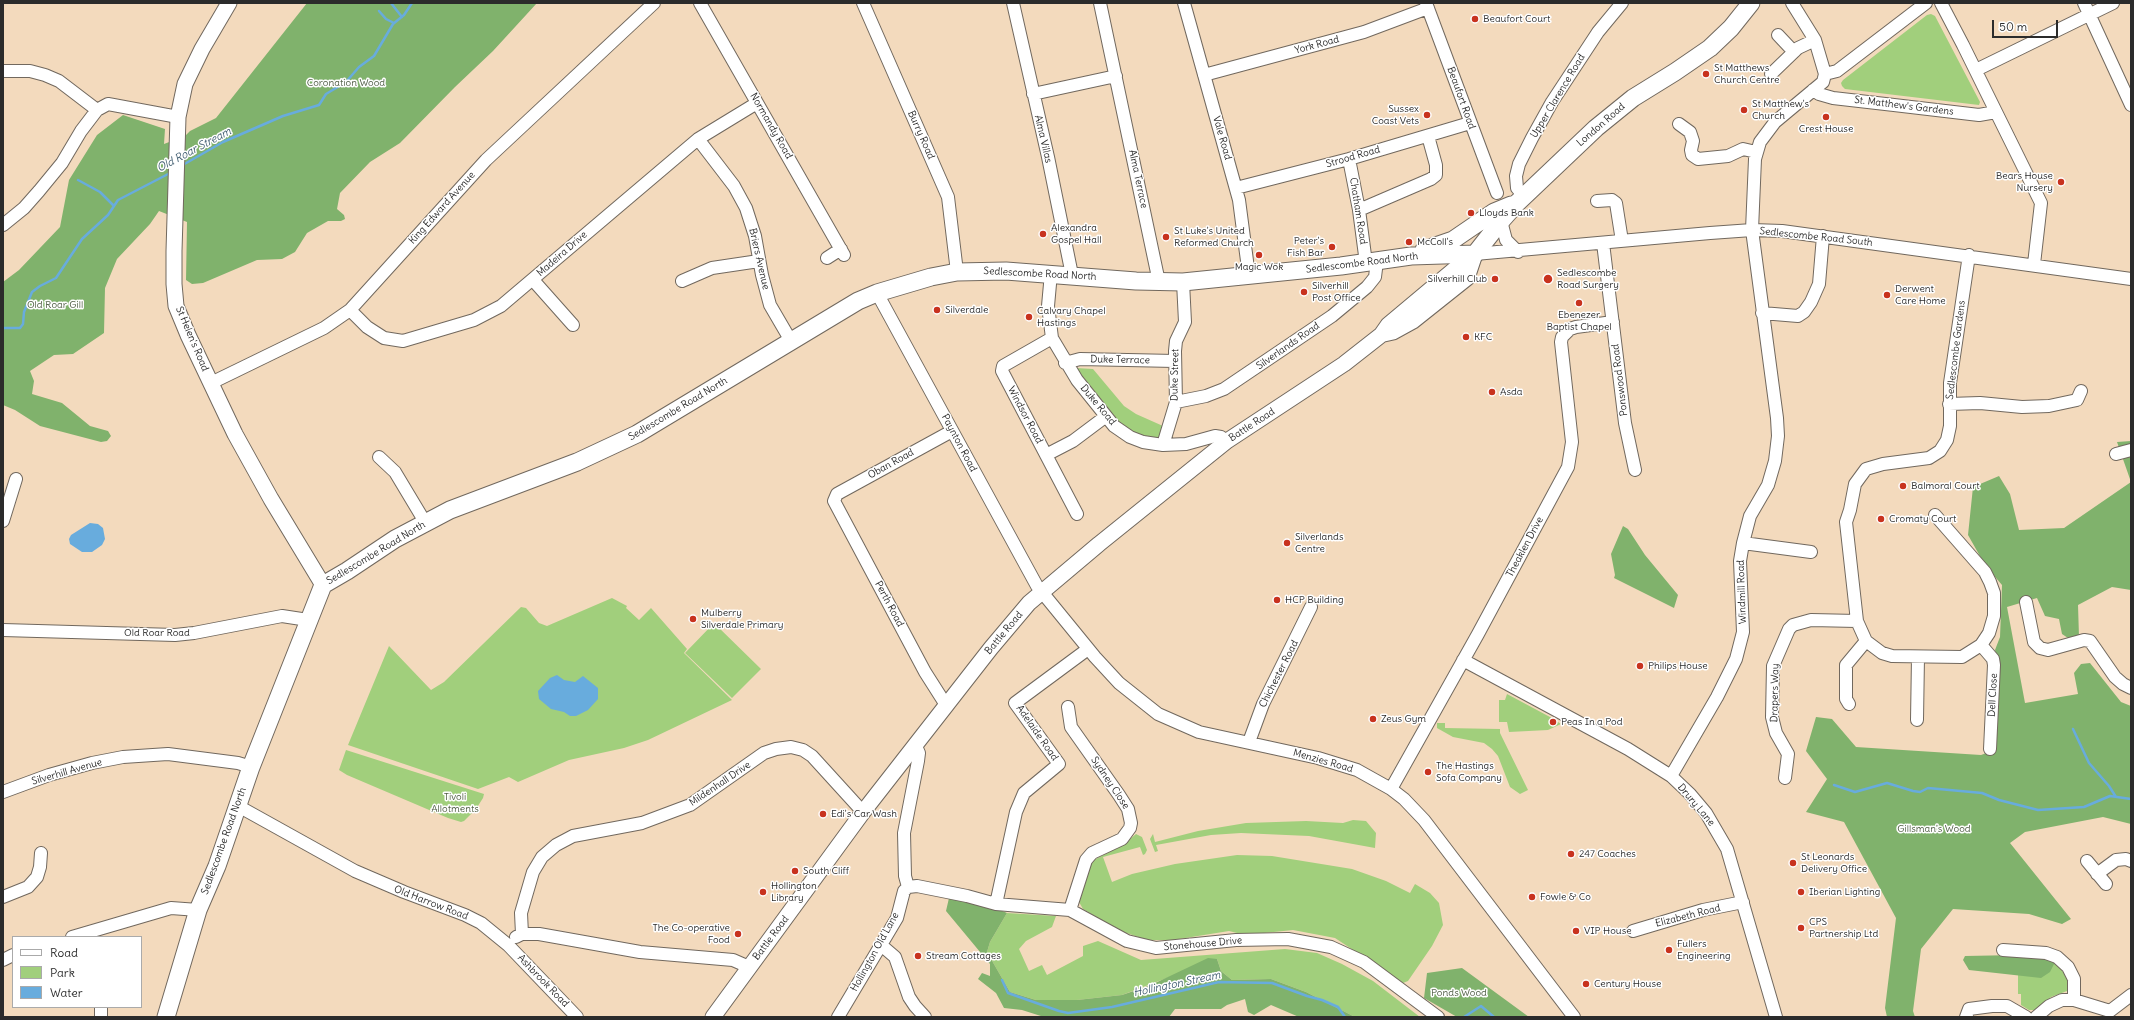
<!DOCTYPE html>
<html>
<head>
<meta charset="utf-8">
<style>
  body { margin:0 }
  #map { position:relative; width:2134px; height:1020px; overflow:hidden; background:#f3dabd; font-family:Delius,sans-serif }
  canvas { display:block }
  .frame { position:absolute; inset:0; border:4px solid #2b2b2b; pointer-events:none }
  .legend { position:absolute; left:12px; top:936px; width:130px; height:72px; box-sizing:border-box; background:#fff; border:1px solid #aaa; margin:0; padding:5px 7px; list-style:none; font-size:12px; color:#2b2b2b }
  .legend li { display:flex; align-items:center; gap:8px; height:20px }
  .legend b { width:20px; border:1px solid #aaa }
  .scale { position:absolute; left:1992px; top:20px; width:66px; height:18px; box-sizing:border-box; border:2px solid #2b2b2b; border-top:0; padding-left:5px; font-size:12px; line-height:14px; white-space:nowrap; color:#2b2b2b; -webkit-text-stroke:3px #fff; paint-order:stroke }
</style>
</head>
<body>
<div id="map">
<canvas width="2134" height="1020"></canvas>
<div class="frame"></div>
<ul class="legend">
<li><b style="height:5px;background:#fff"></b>Road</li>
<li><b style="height:11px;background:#a1cf7c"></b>Park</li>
<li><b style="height:11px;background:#68acdd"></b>Water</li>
</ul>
<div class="scale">50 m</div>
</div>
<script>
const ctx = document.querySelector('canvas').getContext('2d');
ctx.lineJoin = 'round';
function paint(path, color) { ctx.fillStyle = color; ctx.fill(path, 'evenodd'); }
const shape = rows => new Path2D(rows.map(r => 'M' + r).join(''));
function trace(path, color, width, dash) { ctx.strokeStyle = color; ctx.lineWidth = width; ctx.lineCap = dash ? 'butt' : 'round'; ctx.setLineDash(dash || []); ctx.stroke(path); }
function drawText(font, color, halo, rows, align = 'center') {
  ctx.font = font + ' Delius,sans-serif'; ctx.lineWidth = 3; ctx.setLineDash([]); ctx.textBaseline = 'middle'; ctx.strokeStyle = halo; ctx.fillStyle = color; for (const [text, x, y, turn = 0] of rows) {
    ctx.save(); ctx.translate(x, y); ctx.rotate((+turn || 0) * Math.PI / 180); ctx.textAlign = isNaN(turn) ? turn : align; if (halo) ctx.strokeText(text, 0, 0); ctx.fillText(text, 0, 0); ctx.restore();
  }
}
paint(shape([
  [1931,14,1935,16,1980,102,1979,105,1845,89,1842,86,1841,83,1843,80,1927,15],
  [1076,368,1093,369,1124,406,1136,414,1163,426,1160,436,1156,439,1138,436,1124,428],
  [612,598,627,606,626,608,639,620,651,608,687,649,684,653,732,700,648,740,624,748,569,760,518,782,509,777,478,789,348,745,389,646,431,690,444,682,521,607,526,608,539,623,547,626],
  [714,623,761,669,732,698,685,653],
  [1507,694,1550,717,1561,724,1548,730,1509,732,1507,722,1499,722,1499,700,1505,700],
  [1437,723,1445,723,1445,728,1500,729,1500,733,1528,790,1520,794,1510,787,1498,756,1492,749,1484,743,1453,737,1437,728],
  [346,750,484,794,483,798,476,809,464,821,461,822,448,818,347,775,339,770],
  [1353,820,1366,821,1376,833,1375,848,1309,836,1241,833,1211,835,1156,845,1158,851,1155,852,1150,839,1153,834,1155,842,1198,831,1246,823,1306,821,1343,823],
  [1136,834,1142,837,1147,850,1145,854,1143,855,1140,847,1103,857,1112,882,1132,874,1175,864,1237,855,1272,856,1352,869,1386,881,1410,893,1415,884,1430,893,1439,903,1443,925,1432,946,1408,981,1403,983,1335,938,1293,930,1245,935,1229,931,1173,940,1147,940,1118,930,1083,909,1079,902,1092,861,1123,845],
  [1007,913,1056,916,1052,927,1026,941,1019,949,1029,971,1042,965,1047,975,1083,956,1083,946,1098,941,1141,960,1285,949,1317,953,1342,964,1373,981,1420,1017,1355,1017,1306,992,1271,979,1232,980,1221,971,1217,959,1122,995,1077,1000,1036,1000,1010,992,987,952,990,942],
  [2055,962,2069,978,2067,991,2051,997,2036,1010,2029,1010,2021,1005,2021,994,2018,994,2018,974,2022,975]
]), '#a1cf7c');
paint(shape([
  [307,3,537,3,493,51,455,87,400,143,370,162,340,193,337,209,344,215,345,219,341,221,328,221,307,233,295,252,282,259,257,260,203,283,192,284,186,280,187,222,159,211,150,224,117,259,105,288,104,333,73,354,54,355,30,371,34,381,32,394,62,403,90,426,108,431,111,436,107,441,101,442,40,426,15,410,3,405,3,282,19,270,60,227,69,180,97,135,123,115,165,129,164,144,185,136,190,131,216,118],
  [2131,441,2131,590,2112,587,2078,605,2079,637,2071,640,2062,634,2059,619,2045,616,2037,598,2007,607,2025,703,2078,694,2074,673,2081,664,2090,663,2121,702,2131,706,2131,824,2103,817,2025,832,2010,843,2071,919,2062,924,2029,914,1953,909,1921,949,1913,1011,1915,1017,1887,1017,1885,1008,1896,918,1844,822,1806,812,1827,779,1806,751,1816,717,1832,719,1856,747,1981,755,1995,750,2000,669,1995,650,2000,637,2002,585,1985,565,1968,535,1973,487,1999,476,2010,494,2019,530,2064,528,2131,482,2117,442],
  [1623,526,1628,529,1645,555,1678,595,1674,608,1614,578,1615,575,1611,554],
  [949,898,993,907,1007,913,990,942,987,952,1010,992,1036,1000,1077,1000,1122,995,1151,985,1208,958,1217,959,1221,971,1232,980,1271,979,1306,992,1355,1017,1299,1017,1271,1005,1254,1015,1248,1012,1245,999,1227,1005,1221,1009,1175,1009,1169,1017,1044,1017,1022,1010,1004,1008,996,993,978,979,982,973,990,976,990,964,946,911],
  [2017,955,2046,958,2055,962,2050,972,2041,978,1969,970,1963,960,1965,956],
  [1462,968,1529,1017,1457,1017,1424,998,1427,973]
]), '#80b26c');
paint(shape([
  [90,523,98,524,103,528,105,539,102,545,92,552,82,552,70,544,69,539,71,535],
  [557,675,564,680,575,682,583,676,598,688,598,699,588,710,576,716,570,716,564,712,551,709,539,699,538,691,550,678]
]), '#68acdd');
trace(shape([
  [391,3,402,17],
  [379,11,386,19,394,23],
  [181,166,223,142,283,116,319,105,326,94,346,82,359,67,374,56,393,24,404,15,412,3],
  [78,180,100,192,114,206],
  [3,328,20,328,23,324,24,312,32,292,40,286,56,278,82,239,108,215,118,200,172,172],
  [2073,729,2089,763,2109,786,2116,797],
  [1834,785,1855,792,1887,783,1913,791,1920,792,1928,788,1982,793,1999,800,2038,810,2084,807,2110,796,2131,799],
  [1002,980,1008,993,1059,1011,1068,1013,1112,1007,1219,982,1272,983,1307,996,1322,1000,1338,1007,1345,1017],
  [1464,1017,1481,1006,1494,1017]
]), '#68acdd', 2.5);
const minor = shape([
  [700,3,844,255],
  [863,3,948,197,957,272],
  [1013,3,1048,157,1072,275],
  [1100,3,1159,282],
  [1184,3,1239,200,1249,276],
  [1426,3,1497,193],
  [1941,3,1963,45,2041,203,2034,264],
  [2084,3,2131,105],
  [1778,35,1794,52],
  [1976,70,2113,3],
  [3,71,30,71,45,75,59,81,97,110,108,104,178,117],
  [1771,74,1798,48,1815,40],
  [1825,74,1837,71,1926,3],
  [1204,75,1364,32,1428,8],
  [1813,90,1819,94,1833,98,1894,105,1979,115,1996,112],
  [1033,94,1116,76],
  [1679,124,1690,132,1693,141,1691,150,1692,155,1698,159,1728,156,1743,149,1756,152],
  [698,139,734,186,746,208,755,236,762,275,770,305,791,341],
  [1349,159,1359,210,1366,263],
  [1236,188,1349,159,1470,123],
  [1524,196,1517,188,1516,176,1519,164,1532,138,1552,102,1598,32,1622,3],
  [1597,201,1612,200,1616,203,1622,241],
  [1359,210,1431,179,1436,175,1436,165,1428,136],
  [1501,221,1506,240,1518,252],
  [3,225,24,208,39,191,62,163,81,131,97,110],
  [1603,243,1625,423,1635,470],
  [1475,254,1710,233,1752,230,1782,231,2131,279],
  [827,258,841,249],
  [1051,273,1048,306,1052,338,1077,380,1114,426,1130,437,1143,442,1163,445,1186,444,1215,436,1221,437,1227,441],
  [533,280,573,325],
  [682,281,712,268,759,261],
  [877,293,1037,586,1095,657,1119,683,1158,714,1199,732,1318,758,1357,770,1391,789,1404,799,1424,820,1574,1017],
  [350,310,367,327,384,338,403,341,474,320,501,306,698,139,757,103],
  [1762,313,1798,316,1804,312,1811,302,1819,284,1823,236],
  [1052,338,1003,366,1002,371,1077,514],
  [1065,363,1080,359,1175,361],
  [211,383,324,328,350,310,486,160,654,3],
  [1176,402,1206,396,1224,389,1332,316,1367,287,1375,277,1377,261],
  [1949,404,1980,403,2022,407,2049,406,2077,400,2081,391],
  [1163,445,1176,402,1175,351,1176,341,1185,322,1183,282],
  [2116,454,2131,450],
  [1046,455,1073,441,1105,417],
  [379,457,395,472,425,522],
  [1935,515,1985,572,1990,582,1994,593,1994,616,1989,633,1981,645,1962,657,1892,656,1882,653,1866,641,1857,621,1846,522,1850,510,1855,484,1866,469,1883,464,1929,458,1940,451,1947,440,1950,426,1950,383,1969,255],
  [3,521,16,479],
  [1743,543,1811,552],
  [2026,602,2034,642,2040,648,2048,650,2084,640,2090,641,2115,677,2123,684,2131,688],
  [3,630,175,635,194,633,282,616,308,620],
  [1981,645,1993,659,1994,665,1990,749],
  [1463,660,1628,749,1671,776,1690,794,1706,813,1727,849,1776,1017],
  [1849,704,1846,699,1846,665,1866,641],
  [946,705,925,672,834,501,837,494,952,431],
  [1068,707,1071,727,1119,795,1128,809,1131,823,1130,828,1122,839,1092,853,1086,860,1070,910],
  [1917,720,1918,657],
  [1249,742,1263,704,1311,607],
  [1671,776,1717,697,1736,659,1743,632,1740,561,1743,543,1750,516,1768,485,1775,461,1778,436,1777,418,1752,230,1755,159,1760,142,1775,122,1823,82,1825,74,1815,40,1792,3],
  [1785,778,1788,754,1776,733,1772,717,1773,666,1789,629,1793,625,1811,620,1857,621],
  [1391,789,1478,634,1568,467,1572,442,1561,342,1562,337,1570,329,1576,327,1613,322],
  [3,792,49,775,92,763,123,757,168,754,238,763,251,767],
  [238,806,355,871,404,892,465,915,481,923,508,945,577,1017],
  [2087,861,2106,884],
  [2097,874,2116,860,2126,859,2131,861],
  [908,887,917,886,967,896,996,904,1070,910,1127,941,1156,948,1236,940,1288,939,1331,947,1364,962,1438,1017],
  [908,887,905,876,904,833,918,761,919,753,915,744],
  [3,897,28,887,37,877,40,867,41,853],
  [996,904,1016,812,1024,793,1059,764,1015,703,1088,649],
  [1633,931,1703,910,1743,902],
  [522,934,521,913,533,872,542,857,556,845,573,836,642,823,690,805,764,753,776,749,791,747,803,750,812,756,863,812],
  [72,937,171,908,198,910],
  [516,937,522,934,539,934,640,952,733,960,749,967],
  [881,945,895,957,909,997,915,1006,925,1017],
  [2003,950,2046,953,2057,957,2068,967,2074,979,2074,1000],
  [3,960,13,955],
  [101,1007,101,1017],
  [838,1017,897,918,904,891,908,887],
  [1966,1017,1969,1009,1992,1006,2007,1006,2026,1017],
  [2036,1017,2049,1006,2062,1000,2074,1000,2110,1011,2131,995]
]);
const major = shape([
  [229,3,202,49,185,84,178,117,174,251,174,284,176,306,188,335,235,434,271,499,323,585],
  [1384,334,1393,332,1413,321,1467,278,1475,254],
  [713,1017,863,812,991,648,1029,603,1099,544,1227,441,1344,364,1381,335,1388,325,1456,268,1475,254]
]);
const highway = shape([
  [1424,250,1453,240,1494,212,1511,205],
  [166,1017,198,910,217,866,251,767,323,585,347,571,395,539,450,510,577,462,637,434,858,301,877,293,931,277,957,272,1006,271,1136,281,1183,282,1341,266,1411,256,1475,254,1501,221,1517,203,1596,128,1633,98,1675,72,1710,48,1731,28,1751,3]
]);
trace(minor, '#71685e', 14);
trace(major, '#71685e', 17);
trace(highway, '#71685e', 19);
trace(minor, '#fff', 12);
trace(major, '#fff', 15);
trace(highway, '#fff', 17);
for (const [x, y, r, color] of [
  [1475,19,4,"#c8321e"],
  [1706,74,4,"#c8321e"],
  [1744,110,4,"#c8321e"],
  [1427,115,4,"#c8321e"],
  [1826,117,4,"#c8321e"],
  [2061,182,4,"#c8321e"],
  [1471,213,4,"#c8321e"],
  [1043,234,4,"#c8321e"],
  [1166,237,4,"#c8321e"],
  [1409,242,4,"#c8321e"],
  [1332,247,4,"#c8321e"],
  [1259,255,4,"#c8321e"],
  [1495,279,4,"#c8321e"],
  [1548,279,5,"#c8321e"],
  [1304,292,4,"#c8321e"],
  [1887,295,4,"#c8321e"],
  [1579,303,4,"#c8321e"],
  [937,310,4,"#c8321e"],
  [1029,317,4,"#c8321e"],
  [1466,337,4,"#c8321e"],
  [1492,392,4,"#c8321e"],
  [1903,486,4,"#c8321e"],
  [1881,519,4,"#c8321e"],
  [1287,543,4,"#c8321e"],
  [1277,600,4,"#c8321e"],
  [693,619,4,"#c8321e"],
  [1640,666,4,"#c8321e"],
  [1373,719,4,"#c8321e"],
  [1553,722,4,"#c8321e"],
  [1428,772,4,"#c8321e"],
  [823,814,4,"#c8321e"],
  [1571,854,4,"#c8321e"],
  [1793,863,4,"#c8321e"],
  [795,871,4,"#c8321e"],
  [763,892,4,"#c8321e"],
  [1801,892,4,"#c8321e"],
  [1532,897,4,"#c8321e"],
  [1801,928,4,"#c8321e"],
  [1576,931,4,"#c8321e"],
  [738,934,4,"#c8321e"],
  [1669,950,4,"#c8321e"],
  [918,956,4,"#c8321e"],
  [1586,984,4,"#c8321e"]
]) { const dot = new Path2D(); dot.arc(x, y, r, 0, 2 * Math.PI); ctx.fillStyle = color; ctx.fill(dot); trace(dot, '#fff', 1.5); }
drawText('10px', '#2b2b2b', '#fff', [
  ["Beaufort Court",1483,19],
  ["St Matthews",1714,68],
  ["Church Centre",1714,80],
  ["St Matthew's",1752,104],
  ["Church",1752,116],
  ["Sussex",1419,109,"right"],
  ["Coast Vets",1419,121,"right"],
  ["Crest House",1826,129,"center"],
  ["Bears House",2053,176,"right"],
  ["Nursery",2053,188,"right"],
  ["Lloyds Bank",1479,213],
  ["Alexandra",1051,228],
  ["Gospel Hall",1051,240],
  ["St Luke's United",1174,231],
  ["Reformed Church",1174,243],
  ["Peter's",1324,241,"right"],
  ["Fish Bar",1324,253,"right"],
  ["McColl's",1417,242],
  ["Magic Wok",1259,267,"center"],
  ["Sedlescombe",1557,273],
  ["Road Surgery",1557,285],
  ["Silverhill Club",1487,279,"right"],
  ["Silverhill",1312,286],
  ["Post Office",1312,298],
  ["Derwent",1895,289],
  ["Care Home",1895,301],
  ["Silverdale",945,310],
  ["Calvary Chapel",1037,311],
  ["Hastings",1037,323],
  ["Ebenezer",1579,315,"center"],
  ["Baptist Chapel",1579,327,"center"],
  ["KFC",1474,337],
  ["Asda",1500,392],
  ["Balmoral Court",1911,486],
  ["Cromaty Court",1889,519],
  ["Silverlands",1295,537],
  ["Centre",1295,549],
  ["HCP Building",1285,600],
  ["Mulberry",701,613],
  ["Silverdale Primary",701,625],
  ["Philips House",1648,666],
  ["Zeus Gym",1381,719],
  ["Peas In a Pod",1561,722],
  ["The Hastings",1436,766],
  ["Sofa Company",1436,778],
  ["Edi's Car Wash",831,814],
  ["247 Coaches",1579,854],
  ["St Leonards",1801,857],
  ["Delivery Office",1801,869],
  ["South Cliff",803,871],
  ["Hollington",771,886],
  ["Library",771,898],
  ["Iberian Lighting",1809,892],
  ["Fowle & Co",1540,897],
  ["CPS",1809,922],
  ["Partnership Ltd",1809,934],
  ["The Co-operative",730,928,"right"],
  ["Food",730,940,"right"],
  ["VIP House",1584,931],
  ["Fullers",1677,944],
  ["Engineering",1677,956],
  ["Stream Cottages",926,956],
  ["Century House",1594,984]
], 'left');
drawText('10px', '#2b2b2b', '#fff', [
  ["York Road",1317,45,-15],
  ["Upper Clarence Road",1558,96,-59],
  ["Beaufort Road",1461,98,70],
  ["St. Matthew's Gardens",1904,106,7],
  ["London Road",1601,125,-41],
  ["Normandy Road",771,126,60],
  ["Burry Road",921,135,66],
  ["Vale Road",1222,138,74],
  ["Alma Villas",1043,139,77],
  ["Strood Road",1353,157,-16],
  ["Alma Terrace",1138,179,78],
  ["King Edward Avenue",442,208,-48],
  ["Chatham Road",1358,211,81],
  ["Sedlescombe Road South",1816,237,6],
  ["Madeira Drive",562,254,-41],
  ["Briers Avenue",759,259,77],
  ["Sedlescombe Road North",1362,263,-7],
  ["Sedlescombe Road North",1040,274,3],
  ["St Helen's Road",192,339,67],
  ["Silverlands Road",1288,346,-35],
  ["Sedlescombe Gardens",1956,350,-83],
  ["Duke Terrace",1120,360,1],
  ["Duke Street",1175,375,-89],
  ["Ponswood Road",1620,380,-97],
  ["Duke Road",1098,405,50],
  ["Sedlescombe Road North",678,409,-31],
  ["Windsor Road",1025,415,62],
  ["Battle Road",1252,425,-33],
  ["Paynton Road",959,443,62],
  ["Oban Road",891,464,-29],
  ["Theaklen Drive",1525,547,-62],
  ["Sedlescombe Road North",376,553,-31],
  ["Windmill Road",1742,592,-92],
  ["Perth Road",889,604,62],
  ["Old Roar Road",157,633],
  ["Battle Road",1004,633,-50],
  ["Chichester Road",1279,674,-63],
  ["Drapers Way",1775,693,-89],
  ["Dell Close",1993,695,-87],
  ["Adelaide Road",1037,733,55],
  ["Menzies Road",1323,761,16],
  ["Silverhill Avenue",67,772,-16],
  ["Sydney Close",1110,783,56],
  ["Mildenhall Drive",720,784,-34],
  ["Drury Lane",1696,805,50],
  ["Sedlescombe Road North",224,841,-70],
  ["Old Harrow Road",431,903,21],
  ["Elizabeth Road",1688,916,-14],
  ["Battle Road",771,938,-53],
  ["Stonehouse Drive",1203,944,-5],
  ["Hollington Old Lane",875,952,-61],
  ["Ashbrook Road",543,981,46]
]);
drawText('10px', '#4e5c43', '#fff', [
  ["Coronation Wood",346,83],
  ["Old Roar Gill",55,305],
  ["Tivoli",455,797],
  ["Allotments",455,809],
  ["Gillsman's Wood",1934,829],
  ["Ponds Wood",1459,993]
]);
drawText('italic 11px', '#435f72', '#fff', [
  ["Old Roar Stream",194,150,-28],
  ["Hollington Stream",1177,984,-12]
]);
</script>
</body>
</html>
